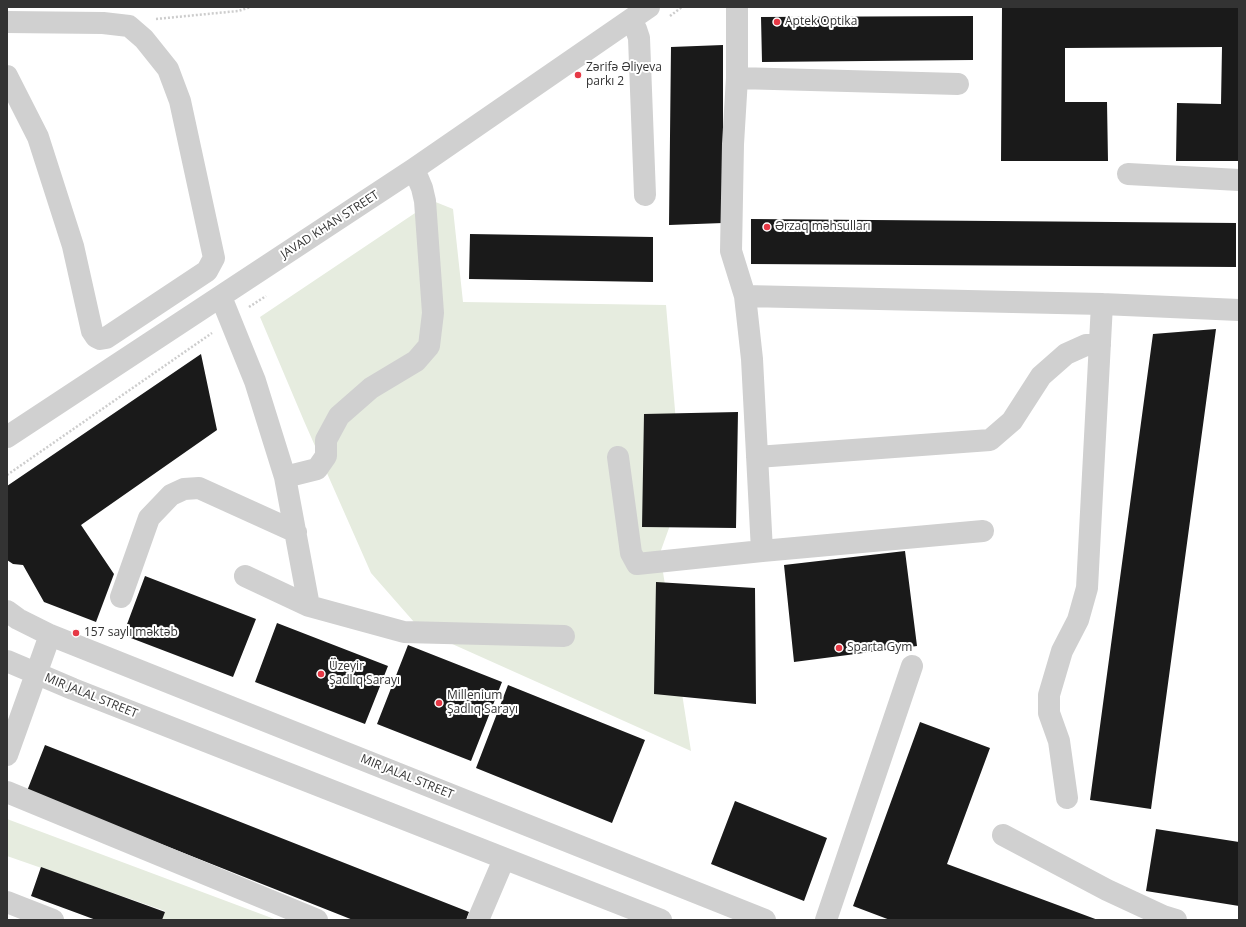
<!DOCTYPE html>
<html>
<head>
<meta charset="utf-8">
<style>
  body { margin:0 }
  #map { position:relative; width:1246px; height:927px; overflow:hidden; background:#fff; font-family:"Open Sans",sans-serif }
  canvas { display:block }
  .frame { position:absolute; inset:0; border:8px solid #333; pointer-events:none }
</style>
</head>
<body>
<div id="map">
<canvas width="1246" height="927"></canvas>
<div class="frame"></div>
</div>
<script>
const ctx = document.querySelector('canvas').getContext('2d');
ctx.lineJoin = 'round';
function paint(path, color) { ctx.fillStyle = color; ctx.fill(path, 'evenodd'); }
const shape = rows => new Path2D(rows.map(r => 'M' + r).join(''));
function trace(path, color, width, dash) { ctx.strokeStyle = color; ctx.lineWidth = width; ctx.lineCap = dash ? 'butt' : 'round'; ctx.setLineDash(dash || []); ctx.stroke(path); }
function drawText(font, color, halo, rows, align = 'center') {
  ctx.font = font + ' "Open Sans",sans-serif'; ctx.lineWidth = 4; ctx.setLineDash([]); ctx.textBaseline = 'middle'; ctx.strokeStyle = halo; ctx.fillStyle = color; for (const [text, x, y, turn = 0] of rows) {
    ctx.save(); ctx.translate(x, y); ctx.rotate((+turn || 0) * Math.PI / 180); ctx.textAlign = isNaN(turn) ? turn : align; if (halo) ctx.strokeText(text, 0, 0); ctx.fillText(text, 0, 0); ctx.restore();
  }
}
paint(shape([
  [433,201,453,209,463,302,666,305,682,492,660,553,691,751,421,630,371,573,304,421,260,317],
  [7,819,277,920,162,920,165,911,7,856]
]), '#e6ecdf');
paint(shape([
  [1002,7,1239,7,1239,161,1176,161,1177,103,1221,104,1222,47,1065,48,1065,102,1107,102,1108,161,1001,161],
  [973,16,973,60,762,62,761,17],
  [723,45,723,223,669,225,671,47],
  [751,219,1236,223,1236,267,751,264],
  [470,234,653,237,653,282,469,279],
  [1216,329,1151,809,1090,800,1153,334],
  [201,354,217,430,81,525,114,574,96,622,44,602,23,565,13,564,7,560,7,486],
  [738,412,736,528,642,527,644,414],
  [905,551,917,646,794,662,784,565],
  [145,576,256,619,233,677,123,635],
  [656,582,755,588,756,704,654,694],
  [277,623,388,666,365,724,255,682],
  [408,645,502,682,471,761,377,724],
  [508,685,645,740,612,823,476,768],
  [920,722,990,748,947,864,1098,920,890,920,853,906],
  [45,745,469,912,466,920,353,920,27,791],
  [735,801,827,838,804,901,711,864],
  [1156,829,1239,842,1239,906,1146,891],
  [41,867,165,912,162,920,96,920,31,896]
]), '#1a1a1a');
trace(shape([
  [670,16,682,7],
  [156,19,238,11,251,7],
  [249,307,266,296],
  [7,475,212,333]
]), '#cdcdcd', 2.5, [2, 2]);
trace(shape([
  [737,7,737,78,733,144,731,251,745,296,752,359,762,551],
  [630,21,636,29,639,38,645,195],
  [7,22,103,23,129,26,144,39,168,69,180,101,214,258,207,271,106,338,100,339,96,337,92,331,73,246,38,137,7,76],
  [737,78,958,84],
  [1128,174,1239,180],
  [745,296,1102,304,1239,310],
  [221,297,255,381,285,477,309,606],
  [7,437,414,169,649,7],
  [618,457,631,553,637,564,762,551,983,531],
  [757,457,990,440,1012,421,1041,376,1066,354,1086,345,1100,345],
  [285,477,317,469,326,456,326,440,339,416,371,388,416,361,429,346,433,313,425,201,422,188,414,169],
  [245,576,309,606,404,632,564,636],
  [121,597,149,518,171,495,184,489,199,488,296,532],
  [7,611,18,619,50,635,765,920],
  [7,661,73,689,661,920],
  [7,755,50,635],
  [7,792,317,920],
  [1067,798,1059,741,1049,713,1049,695,1062,651,1078,620,1087,588,1102,304],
  [1003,835,1107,890,1163,916,1176,920],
  [7,902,53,920],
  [478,920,504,859],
  [826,920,912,666]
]), '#d0d0d0', 22);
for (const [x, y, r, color] of [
  [777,22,4,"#e63946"],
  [578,75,4,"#e63946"],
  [767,227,4,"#e63946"],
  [76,633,4,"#e63946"],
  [839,648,4,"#e63946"],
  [321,674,4,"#e63946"],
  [439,703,4,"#e63946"]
]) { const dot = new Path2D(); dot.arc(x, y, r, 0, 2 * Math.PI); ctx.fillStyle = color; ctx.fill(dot); trace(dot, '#fff', 1.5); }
drawText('12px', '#333', '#fff', [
  ["Aptek Optika",785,22],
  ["Zərifə Əliyeva",586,68],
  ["parkı 2",586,82],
  ["Ərzaq məhsulları",775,227],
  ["157 saylı məktəb",84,633],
  ["Sparta Gym",847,648],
  ["Üzeyir",329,667],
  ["Şadlıq Sarayı",329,681],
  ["Millenium",447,696],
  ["Şadlıq Sarayı",447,710]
], 'left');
drawText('12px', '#333', '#fff', [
  ["JAVAD KHAN STREET",330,225,-33],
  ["MIR JALAL STREET",91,696,22],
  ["MIR JALAL STREET",407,777,22]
]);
</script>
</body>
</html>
